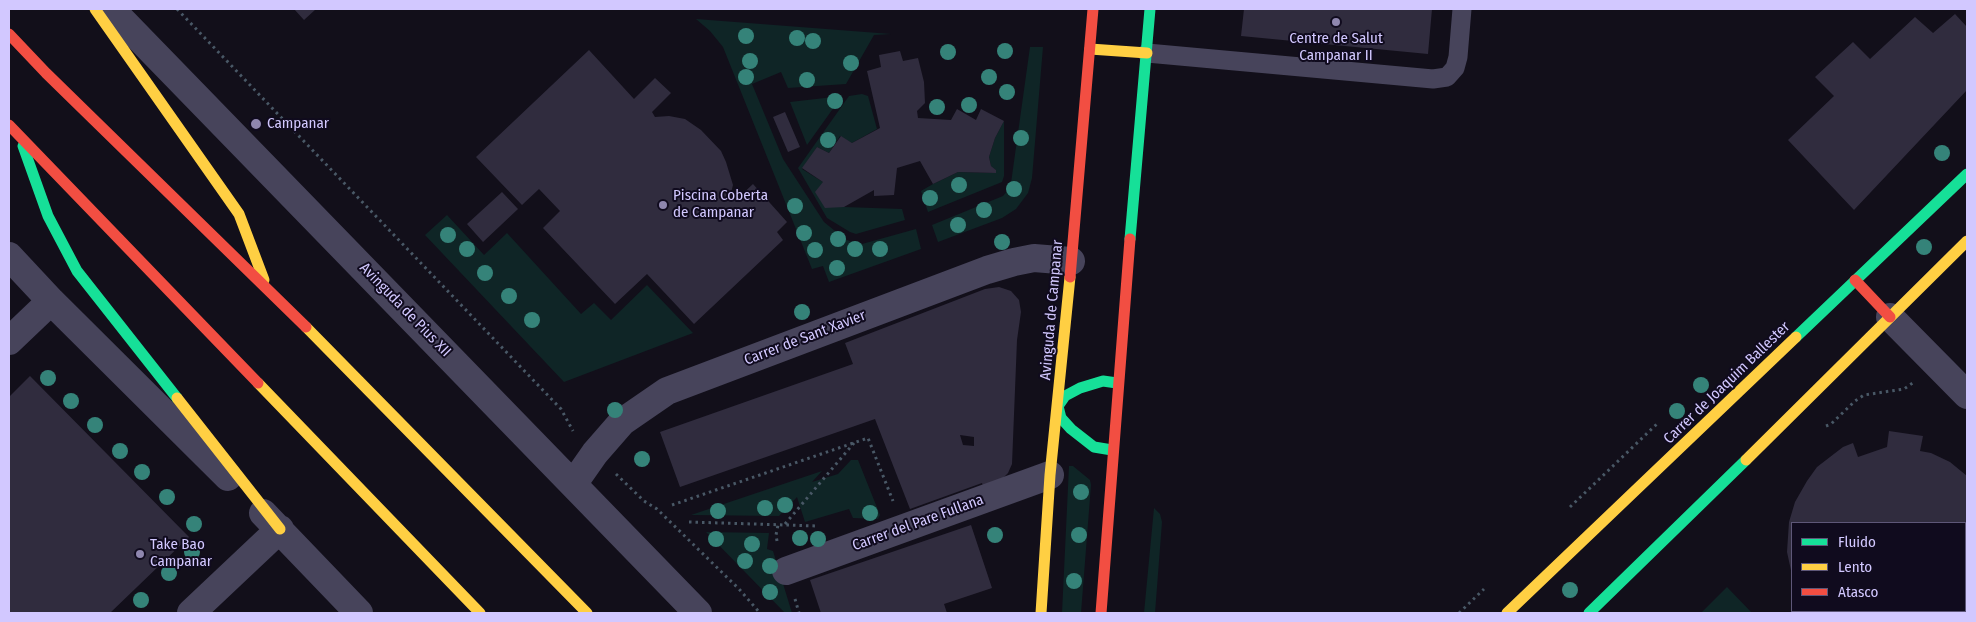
<!DOCTYPE html>
<html>
<head>
<meta charset="utf-8">
<style>
	body { margin:0 }
	#map { position:relative; width:1976px; height:622px; overflow:hidden; background:#120f1a; font-family:"Fira Sans Condensed",sans-serif }
	canvas { display:block }
	.frame { position:absolute; inset:0; border:10px solid #d2c8ff; pointer-events:none }
	.legend { position:absolute; left:1791px; top:522px; width:175px; height:90px; box-sizing:border-box; background:#100b1e; border:1px solid #5e5778; margin:0; padding:6px 9px; list-style:none; font-size:15px; color:#d2c8ff }
	.legend li { display:flex; align-items:center; gap:10px; height:25px }
	.legend b { width:25px; border:1px solid #5e5778 }
</style>
</head>
<body>
<div id="map">
<canvas width="1976" height="622"></canvas>
<div class="frame"></div>
<ul class="legend">
<li><b style="height:6px;background:#16e098"></b>Fluido</li>
<li><b style="height:6px;background:#ffcf43"></b>Lento</li>
<li><b style="height:6px;background:#f24e42"></b>Atasco</li>
</ul>
</div>
<script>
const ctx = document.querySelector('canvas').getContext('2d');
ctx.lineJoin = 'round';
function fillPath(path, color) {
  ctx.fillStyle = color;
  ctx.fill(path, 'evenodd');
}
function toPath(rows) {
  const path = new Path2D();
  for (const r of rows) {
    path.moveTo(r[0], r[1]);
    for (let i = 2; i < r.length; i += 2) path.lineTo(r[i], r[i + 1]);
  }
  return path;
}
function strokePath(path, color, width, dash) {
  ctx.strokeStyle = color;
  ctx.lineWidth = width;
  ctx.lineCap = dash ? 'butt' : 'round';
  ctx.setLineDash(dash || []);
  ctx.stroke(path);
}
function write(font, color, halo, rows, align = 'center') {
  ctx.font = font + ' "Fira Sans Condensed",sans-serif';
  ctx.lineWidth = 4;
  ctx.setLineDash([]);
  ctx.textBaseline = 'middle';
  ctx.strokeStyle = halo;
  ctx.fillStyle = color;
  for (const [text, x, y, turn = 0] of rows) {
    ctx.save();
    ctx.translate(x, y);
    ctx.rotate((+turn || 0) * Math.PI / 180);
    ctx.textAlign = isNaN(turn) ? turn : align;
    if (halo) ctx.strokeText(text, 0, 0);
    ctx.fillText(text, 0, 0);
    ctx.restore();
  }
}
fillPath(toPath([
	[696,19,891,34,874,35,846,84,788,88,781,72,752,84,783,159,824,222,845,239,854,243,862,244,916,229,921,249,829,282,823,266,812,269,723,47,710,31],
	[1030,47,1043,47,1032,178,1028,193,1016,209,1002,218,938,242,932,225,1003,196,1008,190,1011,183],
	[862,94,868,96,877,129,852,143,840,136,829,153,817,147,802,169,823,182,844,207,902,209,905,220,856,234,850,232,827,218,798,168,849,96],
	[842,96,807,145,790,102],
	[1004,121,1004,176,1002,182,928,212,921,191,933,184,958,172,996,173,996,170,991,166,989,157,995,138],
	[447,215,484,255,507,233,581,314,594,303,611,320,647,285,693,333,564,382,425,235],
	[851,460,858,460,880,515,878,519,853,518,849,509,805,522,797,497,779,516,691,515,822,471,812,482,838,474],
	[1069,466,1073,466,1090,480,1091,485,1081,613,1062,613],
	[1154,508,1160,514,1162,522,1155,613,1144,613],
	[706,532,769,533,767,549,773,551,792,613,785,613],
	[1727,587,1752,613,1703,613,1702,612]
]), '#0f2526');
fillPath(toPath([
	[294,9,316,9,304,20],
	[1244,9,1432,9,1428,54,1241,36],
	[1955,14,1967,27,1967,90,1854,210,1788,140,1834,96,1815,77,1853,42,1870,59,1915,17,1933,33],
	[589,50,634,99,655,78,671,93,652,112,655,117,669,116,685,119,701,130,721,151,726,162,733,185,731,193,737,199,753,184,787,222,777,232,783,240,694,324,647,274,615,304,543,228,560,211,539,189,522,205,476,157],
	[900,51,903,61,918,58,924,82,925,103,917,111,918,118,951,120,957,109,976,120,981,109,1004,121,995,138,989,157,991,166,996,170,996,173,958,172,933,184,920,161,897,168,894,195,874,196,874,190,844,207,825,208,815,192,823,182,802,168,817,147,829,153,841,136,852,143,880,128,867,71,881,67,879,55],
	[785,112,800,147,788,152,773,117],
	[502,192,518,209,483,242,467,224],
	[999,287,1011,291,1019,300,1021,312,1017,340,1012,464,1008,473,1003,478,983,486,982,483,910,509,875,419,680,487,660,432,853,364,845,343,985,289],
	[960,435,974,437,974,446,963,445],
	[30,376,189,537,110,613,9,613,9,397],
	[1889,431,1923,436,1920,451,1931,453,1950,462,1967,476,1967,613,1827,613,1825,611,1965,611,1965,523,1792,523,1792,575,1787,552,1789,522,1795,502,1807,481,1817,467,1843,447,1853,443,1858,457,1887,447],
	[971,525,992,588,944,604,947,613,821,613,810,580]
]), '#302c3e');
strokePath(toPath([
	[177,9,561,409,573,431],
	[1826,426,1831,424,1855,401,1864,395,1904,389,1914,382],
	[616,474,644,501,657,509,739,589,760,613],
	[672,505,868,438,893,501],
	[1570,507,1659,422],
	[689,522,818,526],
	[785,524,854,443],
	[777,541,776,535,778,525],
	[795,599,799,613],
	[1459,613,1484,589]
]), '#495866', 3, [2.5, 4]);
strokePath(toPath([
	[1147,53,1433,79,1447,77,1455,68,1458,57,1462,9]
]), '#47445b', 19);
strokePath(toPath([
	[111,9,698,613],
	[9,256,51,301,228,477],
	[1890,317,1967,395],
	[9,341,51,301],
	[574,483,595,453,622,422,667,391,987,270,1014,262,1034,258,1071,261],
	[263,513,359,613],
	[786,571,1050,475],
	[191,613,280,529]
]), '#47445b', 28);
strokePath(toPath([
	[23,146,48,216,77,271,177,398],
	[1130,239,1150,9],
	[1796,337,1967,174],
	[1112,450,1094,447,1071,429,1061,418,1058,406,1065,396,1080,388,1103,381,1117,383],
	[1589,613,1746,460]
]), '#16e098', 11);
strokePath(toPath([
	[95,9,239,214,264,280],
	[1090,49,1147,53],
	[306,327,587,613],
	[258,383,480,613],
	[177,398,280,529],
	[1746,460,1967,241],
	[1041,613,1050,475,1070,277],
	[1507,613,1796,337]
]), '#ffcf43', 11);
strokePath(toPath([
	[9,34,46,73,306,327],
	[9,125,258,383],
	[1070,277,1093,9],
	[1855,280,1890,317],
	[1101,613,1130,239]
]), '#f24e42', 11);
ctx.fillStyle = '#358379';
for (const [x, y] of [
	[746,36],
	[797,38],
	[813,41],
	[1005,51],
	[948,52],
	[750,61],
	[851,63],
	[746,77],
	[989,77],
	[807,80],
	[1007,92],
	[835,101],
	[969,105],
	[937,107],
	[1021,138],
	[828,140],
	[1942,153],
	[959,185],
	[1014,189],
	[930,198],
	[795,206],
	[984,210],
	[958,225],
	[804,233],
	[448,235],
	[838,239],
	[1002,242],
	[1924,247],
	[467,249],
	[855,249],
	[880,249],
	[815,250],
	[837,268],
	[485,273],
	[509,296],
	[802,312],
	[532,320],
	[48,378],
	[1701,385],
	[71,401],
	[615,410],
	[1677,411],
	[95,425],
	[120,451],
	[642,459],
	[142,472],
	[1081,492],
	[167,497],
	[785,505],
	[765,508],
	[718,511],
	[870,513],
	[194,524],
	[995,535],
	[1079,535],
	[800,538],
	[716,539],
	[818,539],
	[752,544],
	[192,552],
	[745,561],
	[770,566],
	[169,573],
	[1074,581],
	[1570,590],
	[770,592],
	[141,600]
]) {
  ctx.beginPath();
  ctx.arc(x, y, 8, 0, 2 * Math.PI);
  ctx.fill();
}
for (const [x, y, r, color] of [
	[1336,22,5,"#8f87af"],
	[256,124,6,"#8f87af"],
	[663,205,5,"#8f87af"],
	[140,554,5,"#8f87af"]
]) {
  const dot = new Path2D();
  dot.arc(x, y, r, 0, 2 * Math.PI);
  ctx.fillStyle = color;
  ctx.fill(dot);
  strokePath(dot, '#100b1e', 2);
}
write('15px', '#d2c8ff', '#100b1e', [
	["Centre de Salut",1336,39,"center"],
	["Campanar II",1336,56,"center"],
	["Campanar",267,124],
	["Piscina Coberta",673,196],
	["de Campanar",673,213],
	["Take Bao",150,545],
	["Campanar",150,562]
], 'left');
write('15px', '#d2c8ff', '#100b1e', [
	["Avinguda de Pius XII",405,310,46],
	["Avinguda de Campanar",1052,310,-85],
	["Carrer de Sant Xavier",805,338,-21],
	["Carrer de Joaquim Ballester",1727,383,-44],
	["Carrer del Pare Fullana",918,523,-20]
]);
</script>
</body>
</html>
